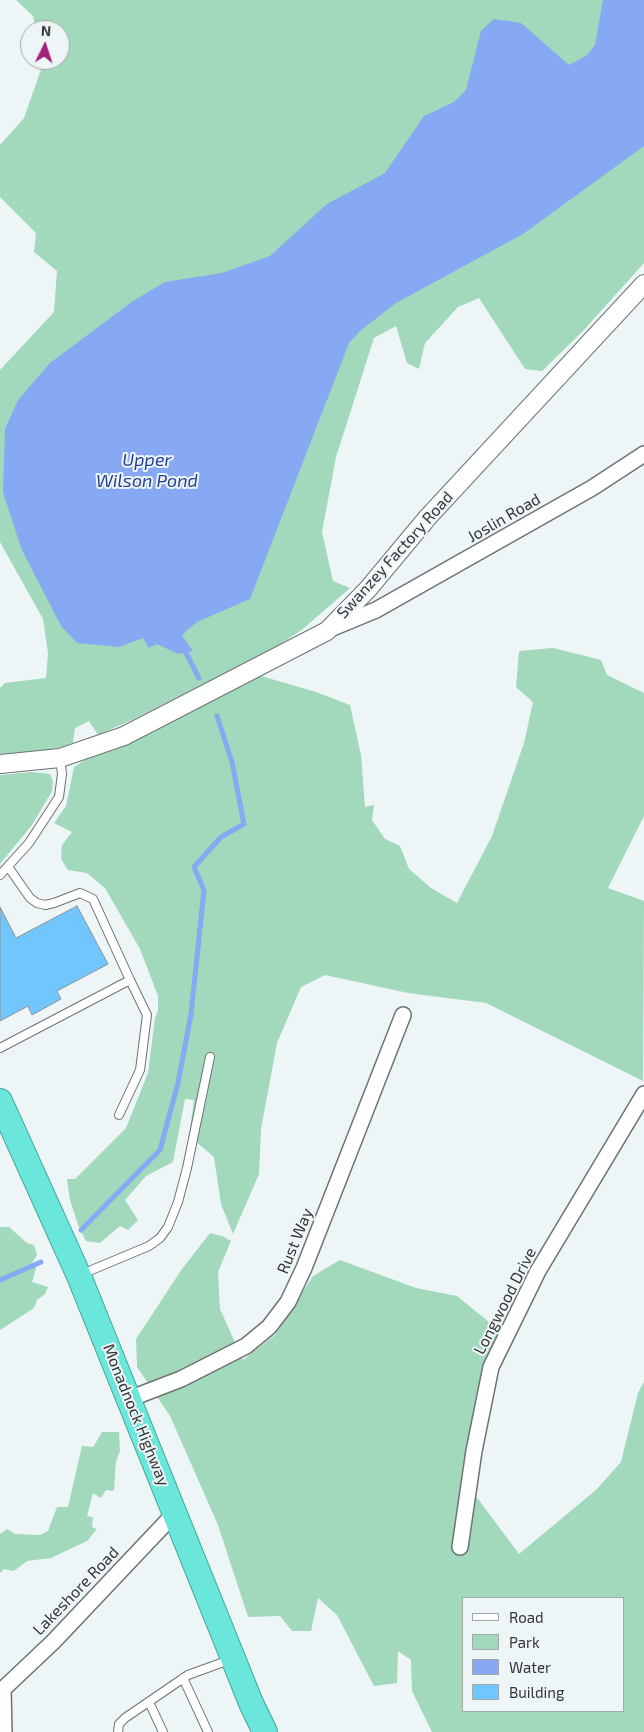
<!DOCTYPE html>
<html>
<head>
<meta charset="utf-8">
<style>
	body { margin:0 }
	#map { position:relative; width:644px; height:1732px; overflow:hidden; background:#eef5f7; font-family:"Exo 2",sans-serif }
	canvas { display:block }
	.legend { position:absolute; left:462px; top:1597px; width:162px; height:115px; box-sizing:border-box; background:#eef5f7; border:1px solid #a3a8aa; margin:0; padding:6px 9px; list-style:none; font-size:15px; color:#333536 }
	.legend li { display:flex; align-items:center; gap:10px; height:25px }
	.legend b { width:25px; border:1px solid #a3a8aa }
	.north { position:absolute; left:20px; top:20px; width:50px; height:50px; box-sizing:border-box; background:#eef5f7; border:1px solid #a3a8aa; border-radius:50%; rotate:4deg; font-size:14px; font-weight:700; line-height:20px; text-align:center; color:#333536 }
	.north::after { content:''; display:block; margin:auto; width:18px; height:22px; background:#9f2378; clip-path:polygon(50% 0,100% 100%,50% 72%,0 100%) }
</style>
</head>
<body>
<div id="map">
<canvas width="644" height="1732"></canvas>
<ul class="legend">
<li><b style="height:6px;background:#fff"></b>Road</li>
<li><b style="height:14px;background:#a2d8bb"></b>Park</li>
<li><b style="height:14px;background:#87a8f2"></b>Water</li>
<li><b style="height:14px;background:#72c6fe"></b>Building</li>
</ul>
<div class="north">N</div>
</div>
<script>
const ctx = document.querySelector('canvas').getContext('2d');
ctx.lineJoin = 'round';
function fillPath(path, color) {
  ctx.fillStyle = color;
  ctx.fill(path, 'evenodd');
}
function toPath(rows) {
  const path = new Path2D();
  for (const r of rows) {
    path.moveTo(r[0], r[1]);
    for (let i = 2; i < r.length; i += 2) path.lineTo(r[i], r[i + 1]);
  }
  return path;
}
function strokePath(path, color, width, dash) {
  ctx.strokeStyle = color;
  ctx.lineWidth = width;
  ctx.lineCap = dash ? 'butt' : 'round';
  ctx.setLineDash(dash || []);
  ctx.stroke(path);
}
function write(font, color, halo, rows, align = 'center') {
  ctx.font = font + ' "Exo 2",sans-serif';
  ctx.lineWidth = 4;
  ctx.setLineDash([]);
  ctx.textBaseline = 'middle';
  ctx.strokeStyle = halo;
  ctx.fillStyle = color;
  for (const [text, x, y, turn = 0] of rows) {
    ctx.save();
    ctx.translate(x, y);
    ctx.rotate((+turn || 0) * Math.PI / 180);
    ctx.textAlign = isNaN(turn) ? turn : align;
    if (halo) ctx.strokeText(text, 0, 0);
    ctx.fillText(text, 0, 0);
    ctx.restore();
  }
}
fillPath(toPath([
	[16,0,644,0,644,263,583,331,542,371,525,369,479,298,458,307,425,343,419,369,407,363,396,326,374,338,336,457,322,532,333,581,350,588,303,629,276,647,132,720,98,735,89,721,75,728,73,743,51,750,0,756,0,688,5,683,46,678,48,653,43,619,0,542,0,370,54,312,57,271,34,252,36,233,0,197,0,145,24,118,43,64,42,60,60,60,60,30,36,30,33,16],
	[553,648,601,660,607,675,644,693,644,816,608,888,644,901,643,1081,486,1003,408,993,325,975,301,987,277,1043,261,1129,259,1174,233,1234,221,1204,214,1157,189,1136,194,1100,185,1099,173,1162,146,1176,125,1200,138,1220,128,1230,120,1226,100,1243,86,1241,78,1225,70,1200,67,1179,75,1179,126,1128,148,1073,155,1018,158,1010,158,996,140,949,105,888,87,873,68,870,61,859,62,845,72,832,54,823,66,806,74,767,85,760,114,750,261,676,316,692,350,705,361,755,365,807,374,805,372,820,385,839,400,846,409,869,431,888,457,903,492,836,524,743,533,702,516,687,519,651],
	[32,772,50,774,53,781,52,791,32,825,0,864,0,775],
	[0,1227,9,1227,27,1243,34,1245,37,1255,32,1263,36,1268,32,1282,48,1287,45,1294,37,1300,34,1308,0,1330],
	[210,1233,222,1236,231,1241,218,1272,220,1309,243,1360,275,1335,313,1276,340,1260,416,1288,457,1296,500,1331,483,1364,461,1476,519,1554,596,1490,621,1462,638,1393,644,1382,644,1732,432,1732,412,1691,411,1660,398,1651,397,1683,374,1686,337,1615,318,1598,311,1631,292,1631,280,1616,248,1617,218,1525,170,1416,137,1367,136,1339,182,1269],
	[463,1598,623,1598,623,1711,463,1711],
	[102,1432,119,1432,120,1451,116,1461,114,1491,106,1490,101,1498,93,1493,87,1516,93,1517,92,1527,97,1529,87,1541,51,1558,27,1561,14,1571,4,1569,0,1573,0,1534,7,1529,15,1534,40,1535,48,1531,57,1507,68,1507,82,1446,93,1447]
]), '#a2d8bb');
fillPath(toPath([
	[603,0,644,0,644,146,523,234,396,303,360,331,349,343,250,599,197,622,186,631,182,636,193,651,178,654,157,644,149,648,143,638,119,647,77,643,61,626,21,548,3,492,5,429,18,400,50,363,133,301,165,282,222,273,270,256,327,204,385,173,424,116,454,102,466,90,481,31,494,19,521,23,569,65,586,56,595,45]
]), '#87a8f2');
strokePath(toPath([
	[185,651,199,678],
	[81,1230,160,1150,178,1083,191,1014,204,890,194,867,221,837,244,824,232,762,217,716],
	[0,1280,41,1262]
]), '#87a8f2', 5);
const building = toPath([
	[77,906,108,964,57,991,61,999,32,1015,28,1006,0,1021,0,907,16,938,77,906]
]);
fillPath(building, '#72c6fe');
strokePath(building, '#8e9296', 1);
const service = toPath([
	[9,868,30,898,37,903,45,905,54,903,80,893,93,899,130,980],
	[0,875,29,843,59,797,62,774,60,758],
	[0,1048,130,980,147,1015,140,1070,119,1115],
	[82,1274,149,1246,160,1238,168,1227,178,1202,187,1168,210,1057],
	[183,1678,208,1732],
	[149,1702,163,1732],
	[118,1732,119,1724,125,1718,188,1675,232,1659]
]);
const minor = toPath([
	[330,629,376,610,592,488,644,454],
	[129,1399,181,1379,246,1346,269,1327,288,1302,304,1268,403,1015],
	[460,1547,474,1451,491,1367,538,1271,644,1094],
	[3,1689,4,1732],
	[0,1692,53,1642,175,1513]
]);
const tertiary = toPath([
	[0,764,60,758,124,736,327,631,368,589,428,517,644,284]
]);
const trunk = toPath([
	[0,1101,79,1276,251,1703,265,1732]
]);
strokePath(service, '#6d7374', 10);
strokePath(minor, '#6d7374', 18);
strokePath(tertiary, '#6d7374', 20);
strokePath(trunk, '#3fa49b', 26);
strokePath(service, '#fff', 8);
strokePath(minor, '#fff', 15);
strokePath(tertiary, '#fff', 18);
strokePath(trunk, '#6be6db', 24);
write('16px', '#333536', '#eef5f7', [
	["Joslin Road",504,518,-30],
	["Swanzey Factory Road",395,555,-48],
	["Rust Way",295,1241,-68],
	["Longwood Drive",505,1301,-63],
	["Monadnock Highway",136,1415,68],
	["Lakeshore Road",76,1591,-46]
]);
write('italic 18px', '#234196', '#eef5f7', [
	["Upper",147,460],
	["Wilson Pond",147,481]
]);
</script>
</body>
</html>
